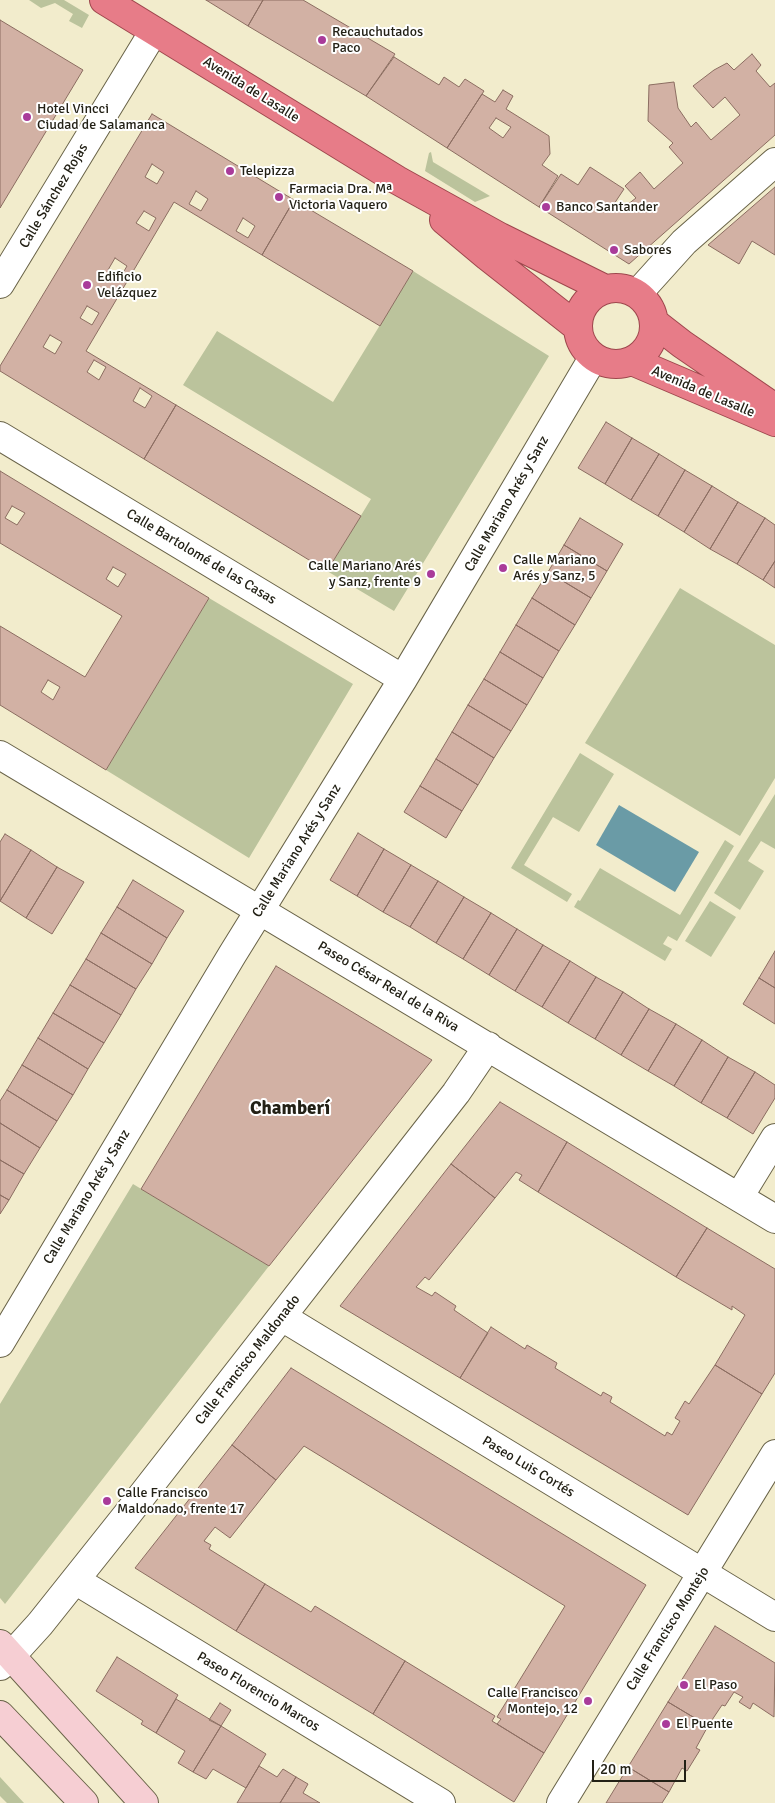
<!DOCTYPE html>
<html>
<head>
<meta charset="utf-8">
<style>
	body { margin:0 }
	#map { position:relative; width:775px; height:1803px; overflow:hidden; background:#f2eccc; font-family:Signika,sans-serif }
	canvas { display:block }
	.scale { position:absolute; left:592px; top:1760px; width:94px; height:22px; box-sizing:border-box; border:2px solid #232116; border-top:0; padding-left:6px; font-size:15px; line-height:18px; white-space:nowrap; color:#232116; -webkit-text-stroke:4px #fff; paint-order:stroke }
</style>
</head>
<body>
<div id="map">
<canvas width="775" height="1803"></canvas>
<div class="scale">20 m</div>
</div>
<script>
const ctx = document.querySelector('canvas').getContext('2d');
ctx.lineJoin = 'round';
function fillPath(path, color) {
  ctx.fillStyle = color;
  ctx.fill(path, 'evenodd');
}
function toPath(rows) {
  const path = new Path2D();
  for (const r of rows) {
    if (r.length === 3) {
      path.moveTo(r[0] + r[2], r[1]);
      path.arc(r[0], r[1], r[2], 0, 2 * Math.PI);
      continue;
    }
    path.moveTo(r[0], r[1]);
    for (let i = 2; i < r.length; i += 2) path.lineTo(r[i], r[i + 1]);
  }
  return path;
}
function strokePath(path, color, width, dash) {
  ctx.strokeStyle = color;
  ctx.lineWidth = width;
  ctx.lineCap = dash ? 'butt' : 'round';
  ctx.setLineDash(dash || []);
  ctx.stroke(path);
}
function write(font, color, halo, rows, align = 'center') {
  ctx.font = font + ' Signika,sans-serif';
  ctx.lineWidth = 4;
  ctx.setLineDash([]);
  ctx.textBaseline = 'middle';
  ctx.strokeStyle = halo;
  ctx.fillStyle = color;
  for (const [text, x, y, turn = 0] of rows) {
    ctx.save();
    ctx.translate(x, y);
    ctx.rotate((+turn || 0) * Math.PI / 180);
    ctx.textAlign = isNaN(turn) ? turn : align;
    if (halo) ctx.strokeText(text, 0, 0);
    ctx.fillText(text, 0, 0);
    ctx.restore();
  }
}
fillPath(toPath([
	[29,0,64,0,89,15,82,28,69,21,73,14,55,3,41,8],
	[431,152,433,162,490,196,475,202,425,171,429,153],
	[413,271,549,356,394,611,327,571,371,499,183,385,217,331,333,402],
	[680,588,775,645,775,778,740,836,585,743],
	[209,598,353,684,249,858,106,770],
	[580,753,614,774,579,832,553,817,524,865,572,894,567,902,511,868],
	[775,794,775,849,761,841,748,861,764,871,740,910,714,893],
	[725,840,734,846,677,941,668,936,663,944,672,949,665,961,574,907,578,900,580,901,600,868,680,915],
	[710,901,736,917,711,957,685,941],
	[133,1184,269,1266,5,1604,0,1598,0,1404],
	[0,1777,24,1803,7,1803,0,1796]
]), '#bbc39c');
fillPath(toPath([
	[619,805,699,852,675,892,596,845]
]), '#6a9ba6');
const building = toPath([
	[206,0,263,0,248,26,206,0],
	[263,0,303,0,395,54,366,96,248,26,263,0],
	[0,20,83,70,0,208,0,20],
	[752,54,761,65,756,71,770,87,775,83,775,135,629,264,539,207,561,174,578,185,590,167,624,189,612,207,619,211,636,198,625,186,640,172,654,189,683,163,669,147,673,143,648,121,649,85,674,82,678,108,691,127,696,122,711,140,740,115,725,97,713,108,693,86,714,70,727,63,734,70,752,54],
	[394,57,439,85,444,77,459,87,465,79,484,91,447,148,366,96,394,57],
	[503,90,513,96,506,109,549,136,550,154,542,165,558,176,539,207,447,148,482,94,495,102,503,90],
	[496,118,511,127,503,138,489,128,496,118],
	[152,114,294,200,262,255,174,202,86,351,176,405,144,459,0,371,0,366,152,114],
	[152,164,164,172,157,184,145,177,152,164],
	[196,191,208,199,201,211,189,204,196,191],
	[144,211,156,218,149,231,136,223,144,211],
	[243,218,255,226,248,238,236,231,243,218],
	[115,258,127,266,120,278,108,270,115,258],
	[87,306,99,313,92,325,80,318,87,306],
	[50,335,62,342,55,354,43,347,50,335],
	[94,360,106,367,99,380,87,372,94,360],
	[140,388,152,396,145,408,133,401,140,388],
	[775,187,775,255,752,241,739,264,708,245,775,187],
	[294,200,413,271,380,326,262,255,294,200],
	[176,405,361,516,327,571,144,459,176,405],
	[606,422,632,438,605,484,578,468,606,422],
	[632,438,659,454,631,500,605,484,632,438],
	[659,454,685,470,658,516,631,500,659,454],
	[685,470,712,486,684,532,658,516,685,470],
	[0,471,209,598,106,770,0,705,0,626,85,677,122,616,0,543,0,471],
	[12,506,25,513,17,525,5,518,12,506],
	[113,567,126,574,118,587,106,579,113,567],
	[48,680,60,687,53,700,41,692,48,680],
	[712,486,738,502,710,549,684,532,712,486],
	[738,502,765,518,737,564,710,549,738,502],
	[580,518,623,544,607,571,564,545,580,518],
	[765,518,775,525,775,561,763,580,737,564,765,518],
	[564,545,607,571,591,598,548,572,564,545],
	[775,561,775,588,763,580,775,561],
	[548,572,591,598,575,625,532,598,548,572],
	[532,598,575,625,559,651,516,625,532,598],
	[516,625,559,651,543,678,500,652,516,625],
	[500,652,543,678,527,705,484,679,500,652],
	[484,679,527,705,511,731,468,705,484,679],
	[468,705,511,731,494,758,452,732,468,705],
	[452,732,494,758,478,785,436,759,452,732],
	[436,759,478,785,462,811,420,786,436,759],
	[420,786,462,811,446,838,404,812,420,786],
	[358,833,384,849,357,896,330,880,358,833],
	[5,834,31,850,0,901,0,842,5,834],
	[384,849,411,865,383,912,357,896,384,849],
	[31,850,57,867,26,918,0,901,31,850],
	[411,865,438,881,410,927,383,912,411,865],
	[57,867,84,882,52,934,26,918,57,867],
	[133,880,184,911,167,938,117,907,133,880],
	[438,881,464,897,436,943,410,927,438,881],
	[464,897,491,913,463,959,436,943,464,897],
	[117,907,167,938,152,964,101,933,117,907],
	[491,913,517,929,489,975,463,959,491,913],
	[517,929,543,945,515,991,489,975,517,929],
	[101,933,152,964,136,989,86,959,101,933],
	[543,945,570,961,542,1007,515,991,543,945],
	[775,951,775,988,759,978,775,951],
	[86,959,136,989,121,1015,70,985,86,959],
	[570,961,596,977,568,1023,542,1007,570,961],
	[276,966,432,1060,269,1266,141,1189,276,966],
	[596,977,623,992,595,1039,568,1023,596,977],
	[759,978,775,988,775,1024,743,1004,759,978],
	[70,985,121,1015,104,1043,53,1013,70,985],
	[623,992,649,1009,621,1055,595,1039,623,992],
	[649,1009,676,1024,648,1071,621,1055,649,1009],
	[53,1013,104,1043,88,1069,38,1038,53,1013],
	[676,1024,702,1040,674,1086,648,1071,676,1024],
	[38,1038,88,1069,73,1095,22,1065,38,1038],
	[702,1040,728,1057,701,1103,674,1086,702,1040],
	[728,1057,755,1072,727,1118,701,1103,728,1057],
	[22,1065,73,1095,57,1121,7,1090,22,1065],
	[755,1072,775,1085,775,1098,753,1134,727,1118,755,1072],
	[7,1090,57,1121,40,1148,0,1123,0,1101,7,1090],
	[500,1102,567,1142,538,1192,519,1180,522,1175,516,1172,495,1198,451,1164,500,1102],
	[0,1123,40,1148,24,1174,0,1160,0,1123],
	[567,1142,707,1228,676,1277,538,1192,567,1142],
	[0,1160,24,1174,9,1200,0,1195,0,1160],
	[451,1164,495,1198,429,1280,425,1277,416,1287,432,1296,435,1292,456,1306,454,1310,488,1333,460,1378,340,1306,451,1164],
	[0,1195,9,1200,0,1214,0,1195],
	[707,1228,775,1269,775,1373,762,1394,715,1365,745,1315,732,1306,732,1310,676,1277,707,1228],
	[491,1327,525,1349,527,1345,557,1363,555,1368,601,1396,603,1392,612,1397,610,1402,665,1436,667,1432,672,1435,680,1421,675,1418,685,1401,689,1404,715,1365,762,1394,688,1515,460,1378,491,1327],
	[291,1368,646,1585,544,1753,497,1724,501,1719,497,1717,565,1606,304,1446,276,1480,232,1445,291,1368],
	[232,1445,276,1480,230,1538,215,1527,204,1541,211,1545,209,1549,265,1584,236,1631,135,1568,232,1445],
	[265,1584,311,1612,315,1606,405,1661,373,1714,236,1631,265,1584],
	[715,1626,775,1663,774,1717,753,1703,750,1709,739,1702,743,1697,734,1692,725,1706,722,1705,708,1726,668,1702,715,1626],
	[117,1657,178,1695,156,1733,141,1724,143,1721,96,1691,117,1657],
	[405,1661,495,1716,492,1721,544,1753,514,1802,373,1714,405,1661],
	[176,1699,221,1726,193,1772,178,1763,185,1751,156,1733,176,1699],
	[668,1702,708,1726,696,1748,700,1750,687,1771,682,1768,669,1792,628,1767,668,1702],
	[220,1703,231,1710,221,1726,209,1720,220,1703],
	[221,1726,266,1754,246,1788,213,1769,206,1779,193,1772,221,1726],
	[259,1766,277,1777,283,1769,296,1777,280,1803,237,1803,259,1766],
	[628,1767,669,1792,662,1803,606,1803,628,1767],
	[296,1777,308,1784,303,1793,320,1803,280,1803,296,1777]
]);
fillPath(building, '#d2b1a4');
strokePath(building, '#8b6d61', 1);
const minor = toPath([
	[0,284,154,31],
	[638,293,684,242,775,162],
	[0,436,403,679],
	[0,755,775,1219],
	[739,1197,775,1138],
	[282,1317,775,1617],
	[0,1343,232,955,403,679,593,358],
	[75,1580,441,1803],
	[0,1666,10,1657,40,1624,126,1516,456,1093,488,1046],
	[561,1803,775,1454]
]);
const secondary = toPath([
	[0,1644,144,1803],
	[0,1715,84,1803]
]);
const trunk = toPath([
	[104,0,397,180,500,237,603,288],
	[444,220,487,256,576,326],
	[616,326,38],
	[655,323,682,344,775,408],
	[632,361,775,422]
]);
strokePath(minor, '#686247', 30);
strokePath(secondary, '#686247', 30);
strokePath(trunk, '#9e474d', 30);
strokePath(minor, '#fff', 28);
strokePath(secondary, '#f6ced3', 28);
strokePath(trunk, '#e77c88', 28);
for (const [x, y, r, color] of [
	[322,40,5,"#a93b9a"],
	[27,117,5,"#a93b9a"],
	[230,171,5,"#a93b9a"],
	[279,197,5,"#a93b9a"],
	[546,207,5,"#a93b9a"],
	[614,250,5,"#a93b9a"],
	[87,285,5,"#a93b9a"],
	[503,568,5,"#a93b9a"],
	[431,574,5,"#a93b9a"],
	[107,1501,5,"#a93b9a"],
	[684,1685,5,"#a93b9a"],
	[588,1701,5,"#a93b9a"],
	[666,1724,5,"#a93b9a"]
]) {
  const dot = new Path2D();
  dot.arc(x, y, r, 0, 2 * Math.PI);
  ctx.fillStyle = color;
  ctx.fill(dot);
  strokePath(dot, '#fff', 2);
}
write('14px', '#232116', '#fff', [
	["Recauchutados",332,32],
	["Paco",332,48],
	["Hotel Vincci",37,109],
	["Ciudad de Salamanca",37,125],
	["Telepizza",240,171],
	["Farmacia Dra. Mª",289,189],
	["Victoria Vaquero",289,205],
	["Banco Santander",556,207],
	["Sabores",624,250],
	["Edificio",97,277],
	["Velázquez",97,293],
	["Calle Mariano",513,560],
	["Arés y Sanz, 5",513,576],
	["Calle Mariano Arés",421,566,"right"],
	["y Sanz, frente 9",421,582,"right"],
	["Calle Francisco",117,1493],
	["Maldonado, frente 17",117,1509],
	["El Paso",694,1685],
	["Calle Francisco",578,1693,"right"],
	["Montejo, 12",578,1709,"right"],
	["El Puente",676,1724]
], 'left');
write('14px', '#232116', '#fff', [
	["Avenida de Lasalle",251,90,32],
	["Calle Sánchez Rojas",54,196,-59],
	["Avenida de Lasalle",703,392,23],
	["Calle Mariano Arés y Sanz",507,504,-60],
	["Calle Bartolomé de las Casas",201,557,31],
	["Calle Mariano Arés y Sanz",297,851,-58],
	["Paseo César Real de la Riva",388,987,31],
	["Calle Mariano Arés y Sanz",87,1197,-59],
	["Calle Francisco Maldonado",248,1360,-52],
	["Paseo Luis Cortés",528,1467,31],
	["Calle Francisco Montejo",668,1629,-58],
	["Paseo Florencio Marcos",258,1692,31]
]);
write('bold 19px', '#232116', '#fff', [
	["Chamberí",290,1109]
]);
</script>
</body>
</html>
